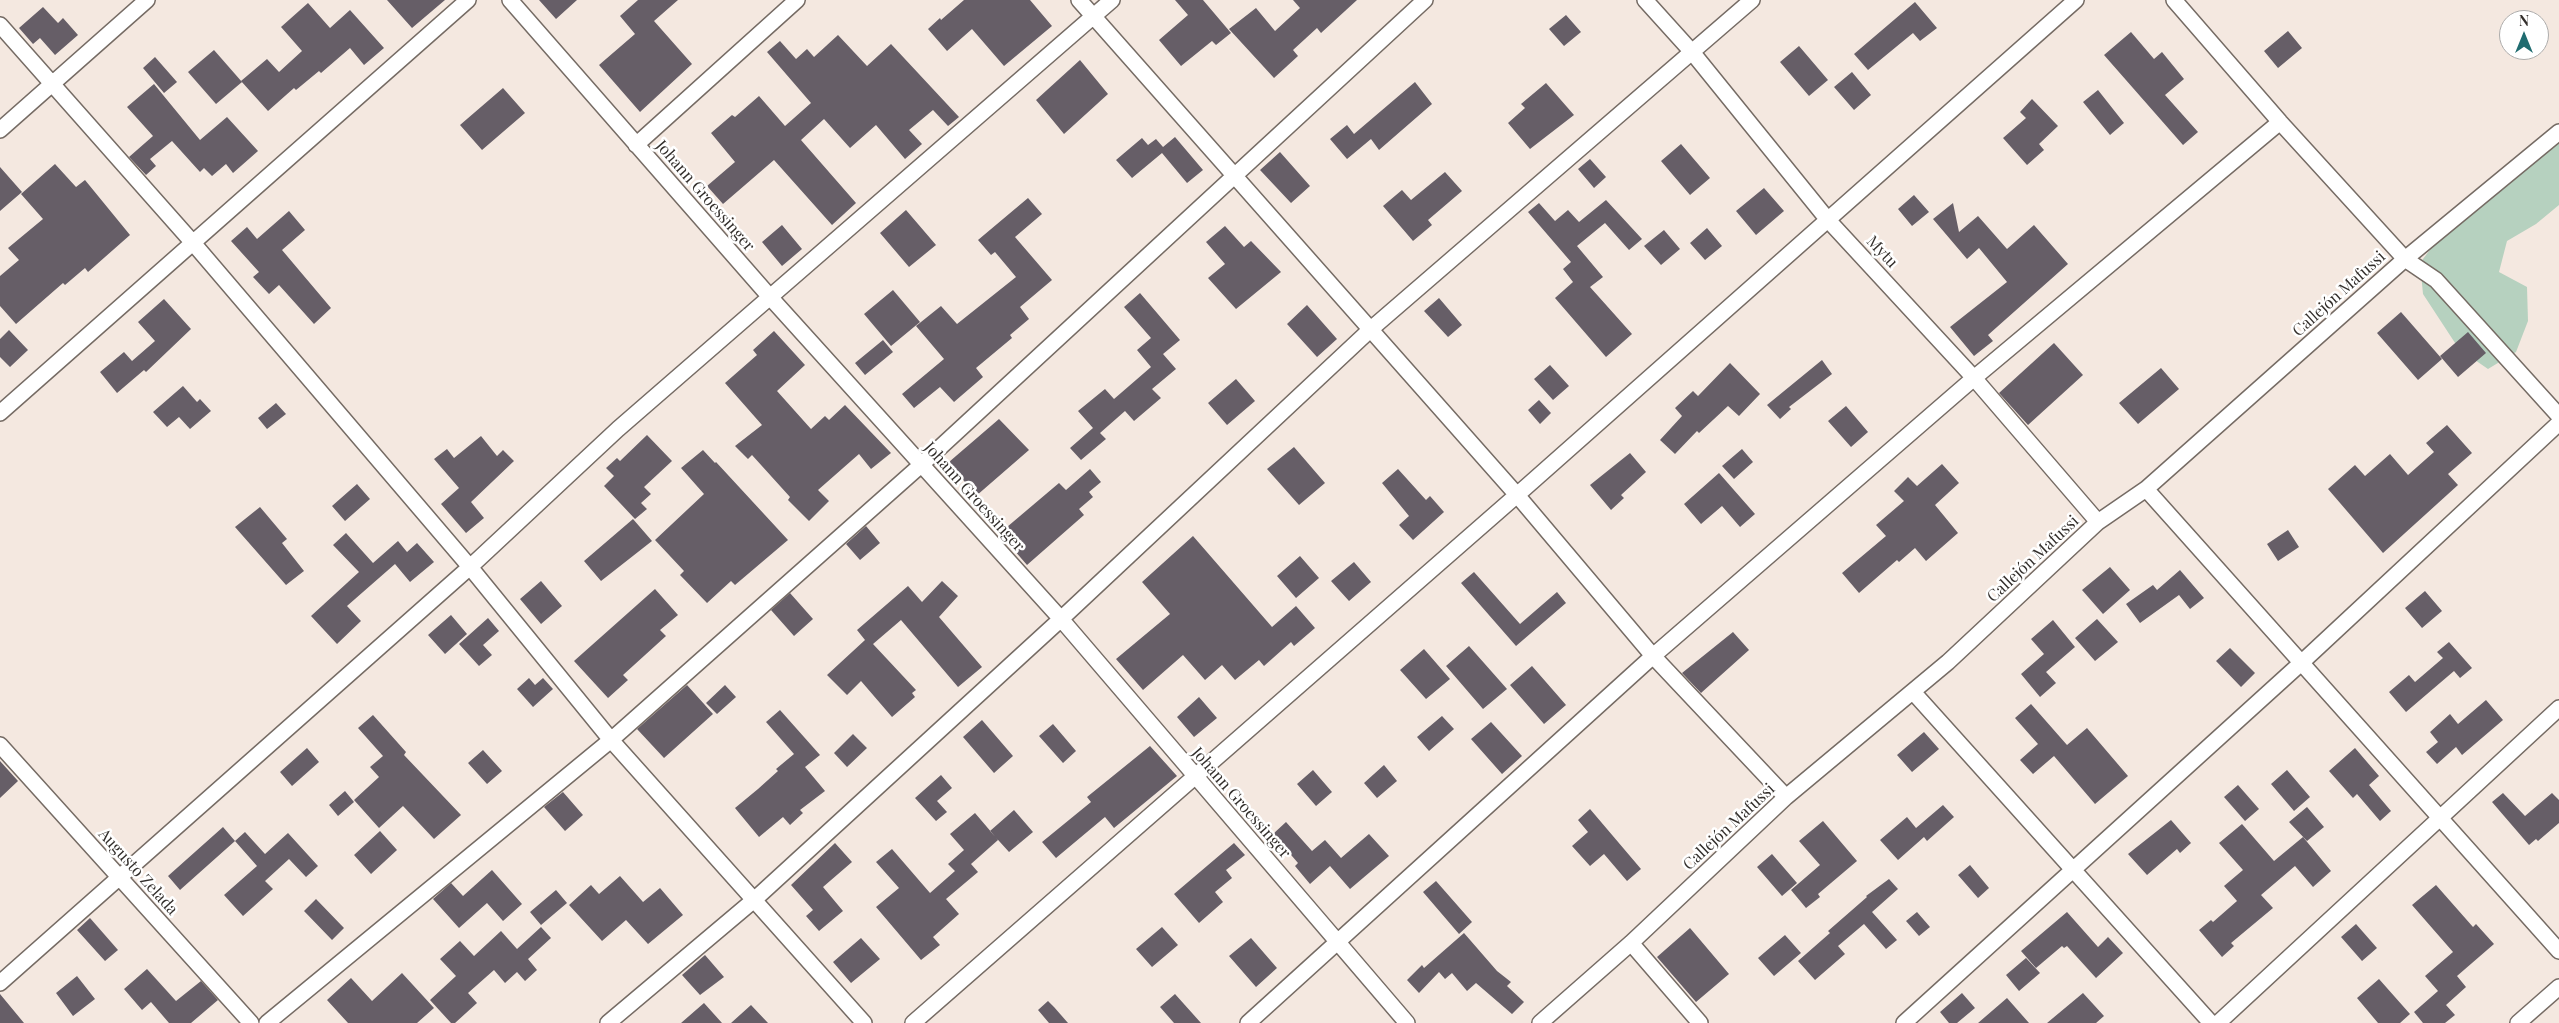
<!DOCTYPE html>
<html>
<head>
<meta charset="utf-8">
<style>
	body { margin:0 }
	#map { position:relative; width:2559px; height:1023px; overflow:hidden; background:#f4e8e0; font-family:"Playfair Display",serif }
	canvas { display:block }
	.north { position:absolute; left:2499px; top:10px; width:50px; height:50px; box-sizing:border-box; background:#fff; border:1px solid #adacab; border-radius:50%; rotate:0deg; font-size:14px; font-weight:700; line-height:20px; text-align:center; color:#332f2c }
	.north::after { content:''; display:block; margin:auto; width:18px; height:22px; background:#206c70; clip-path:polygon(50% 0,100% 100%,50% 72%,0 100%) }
</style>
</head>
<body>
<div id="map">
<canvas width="2559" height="1023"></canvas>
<div class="north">N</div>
</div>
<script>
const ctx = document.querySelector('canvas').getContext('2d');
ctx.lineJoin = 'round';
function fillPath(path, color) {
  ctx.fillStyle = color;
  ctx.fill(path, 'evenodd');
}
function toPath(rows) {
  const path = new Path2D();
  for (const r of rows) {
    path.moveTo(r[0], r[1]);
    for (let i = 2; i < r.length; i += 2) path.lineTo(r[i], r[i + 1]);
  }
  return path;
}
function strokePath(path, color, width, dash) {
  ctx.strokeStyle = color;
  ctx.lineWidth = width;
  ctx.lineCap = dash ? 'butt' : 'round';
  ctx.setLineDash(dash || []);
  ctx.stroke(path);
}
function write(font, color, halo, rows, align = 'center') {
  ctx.font = font + ' "Playfair Display",serif';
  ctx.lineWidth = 5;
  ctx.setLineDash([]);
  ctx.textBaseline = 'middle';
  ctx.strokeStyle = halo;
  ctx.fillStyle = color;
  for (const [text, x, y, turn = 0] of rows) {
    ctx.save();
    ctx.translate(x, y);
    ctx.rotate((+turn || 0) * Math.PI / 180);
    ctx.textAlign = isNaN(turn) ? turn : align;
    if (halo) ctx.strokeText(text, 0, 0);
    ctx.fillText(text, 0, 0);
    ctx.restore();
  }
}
fillPath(toPath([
	[2559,140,2559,205,2536,224,2507,241,2499,272,2527,287,2528,321,2516,352,2488,369,2459,349,2423,294,2420,263,2460,210]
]), '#b6d1bf');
fillPath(toPath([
	[387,0,445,0,412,28],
	[539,0,577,0,556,19],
	[638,0,678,0,654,21,692,64,640,112,599,65,635,34,620,16],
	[964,0,1030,0,1052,26,1004,66,972,29,947,51,928,29,940,18,941,20],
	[1175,0,1203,0,1231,33,1216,45,1212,41,1181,66,1159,40,1188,15],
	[1293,0,1357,0,1321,33,1317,28,1293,50,1298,56,1274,78,1229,29,1256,8,1275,31,1300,8],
	[1915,2,1937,28,1920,41,1913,33,1868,70,1854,54],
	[308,3,330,28,350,10,384,48,364,65,350,48,321,73,319,71,296,90,294,88,268,111,241,81,267,59,279,72,302,51,281,27],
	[43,7,58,23,63,18,78,35,55,55,40,38,33,44,19,28],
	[1566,15,1581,32,1564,46,1549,29],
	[2288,31,2302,48,2278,68,2264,51],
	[2131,32,2154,59,2162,52,2184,79,2165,95,2198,132,2183,145,2104,55],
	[838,35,867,66,891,44,959,117,948,126,933,110,909,130,922,144,905,159,876,125,850,148,824,119,801,140,856,203,832,225,774,160,723,204,707,186,735,162,711,133,732,115,735,117,759,96,785,126,811,103,767,52,780,41,796,59,807,49,814,57],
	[1799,46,1828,80,1809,96,1780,62],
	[214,50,242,82,216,104,188,72],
	[155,57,177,82,164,93,143,68],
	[1080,60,1108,94,1064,134,1036,100],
	[1852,72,1871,95,1854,110,1834,87],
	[1415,82,1432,104,1379,150,1371,139,1347,159,1330,139,1347,125,1354,134],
	[1546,83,1574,115,1530,149,1508,123,1525,108,1521,104],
	[154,84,200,140,227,117,258,151,233,173,226,164,212,176,204,168,200,172,172,141,150,159,156,166,146,175,129,157,153,136,127,107],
	[503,88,525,113,482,150,460,125],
	[2098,90,2124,123,2110,135,2083,102],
	[2032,99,2058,126,2039,144,2044,150,2027,165,2003,138,2026,118,2020,112],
	[1175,137,1203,170,1187,183,1162,153,1132,178,1116,160,1142,138,1148,145,1156,139,1163,147],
	[1681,144,1710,178,1690,195,1661,161],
	[1280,152,1310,186,1291,203,1260,170],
	[1590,159,1606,177,1594,188,1578,169],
	[55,164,76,187,85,180,130,235,88,272,85,268,65,285,63,283,16,324,0,306,0,276,19,260,8,248,43,219,21,194],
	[0,167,22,192,0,211],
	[1445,172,1462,191,1428,220,1432,225,1413,241,1383,206,1402,190,1411,200],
	[1764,188,1784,211,1756,235,1736,211],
	[1914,195,1929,212,1912,226,1898,209],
	[1028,198,1042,214,1015,237,1052,280,1020,307,1029,319,1010,335,1012,338,976,368,983,377,954,402,940,387,914,408,902,394,944,359,916,326,941,306,957,324,1016,277,995,252,991,255,978,240],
	[1606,200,1642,239,1629,250,1605,223,1577,246,1603,277,1590,287,1632,334,1606,357,1555,298,1573,282,1563,269,1571,262,1528,212,1539,203,1555,221,1568,210,1579,222],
	[1953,203,1959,232,1978,216,2007,249,2034,225,2068,264,1988,335,1993,341,1974,356,1950,327,2007,282,1979,248,1967,259,1933,219],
	[906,210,936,245,909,267,880,233],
	[289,211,305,230,282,250,331,308,314,324,279,285,269,294,253,277,259,272,231,241,247,227,257,239],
	[782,225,802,249,782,266,762,242],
	[1225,226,1244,247,1251,241,1281,272,1236,309,1208,278,1225,264,1206,242],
	[1707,228,1722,246,1705,260,1690,243],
	[1664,230,1680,249,1661,265,1644,246],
	[893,290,920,322,891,346,864,314],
	[1140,293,1180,340,1163,354,1176,369,1152,389,1161,398,1134,421,1125,411,1100,433,1106,439,1081,460,1070,448,1093,428,1078,411,1105,389,1114,399,1151,367,1137,350,1151,338,1124,307],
	[1439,298,1462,325,1448,337,1424,311],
	[164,299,191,329,146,372,144,370,117,393,100,372,124,352,132,361,155,341,138,322],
	[1307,305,1337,339,1317,357,1287,324],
	[2401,312,2442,359,2418,380,2377,333],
	[9,330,28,350,10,367,0,357,0,339],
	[774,331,805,365,777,391,811,429,825,416,829,420,845,405,891,453,871,469,859,454,818,490,829,501,809,521,788,500,790,497,752,455,748,459,735,446,762,425,725,383,757,355,753,350],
	[2468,332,2486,353,2458,377,2440,356],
	[883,340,893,352,865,375,855,363],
	[2054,343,2083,375,2028,425,1999,393],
	[1822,360,1832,374,1789,407,1791,409,1780,419,1767,405],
	[1730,363,1760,394,1739,416,1728,406,1699,433,1697,431,1675,454,1660,440,1682,416,1675,408,1693,391,1698,396],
	[1550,365,1569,386,1553,400,1534,379],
	[2161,368,2179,389,2138,424,2119,403],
	[1236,379,1255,401,1227,425,1208,403],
	[183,386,197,402,200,399,211,411,190,429,179,417,167,427,153,412],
	[1539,400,1551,413,1540,424,1528,410],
	[276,403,286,414,267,429,258,418],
	[1846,406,1868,432,1851,447,1828,421],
	[999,419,1029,450,976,496,949,462],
	[2447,425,2472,453,2448,474,2458,485,2383,553,2328,489,2355,465,2365,476,2390,454,2408,475,2434,452,2426,443],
	[647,435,672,461,644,487,651,494,641,503,647,509,635,519,604,486,614,476,606,468,617,458,620,461],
	[481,436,497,456,503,450,514,461,471,502,484,518,466,533,441,504,459,488,434,459,447,449,454,458],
	[1294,447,1325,483,1299,505,1267,469],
	[1742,449,1753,462,1734,479,1722,466],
	[703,450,715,463,716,462,788,540,735,585,731,581,707,603,680,575,684,571,655,540,704,494,681,468],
	[1630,453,1646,472,1621,495,1624,498,1611,510,1590,485],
	[1942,464,1959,483,1935,505,1958,533,1926,561,1915,548,1899,562,1897,560,1859,593,1842,573,1886,536,1876,525,1904,501,1894,491,1908,477,1917,486],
	[1090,469,1101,482,1089,492,1093,497,1079,509,1084,515,1027,565,1014,550,1021,543,1007,527,1059,483,1066,490],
	[1398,469,1426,500,1430,496,1444,512,1413,540,1399,525,1409,516,1382,483],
	[1719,473,1755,514,1740,527,1722,506,1701,524,1684,504],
	[357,484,370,499,345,521,332,506],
	[260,507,287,539,282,543,304,571,286,585,235,527],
	[633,519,652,541,601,581,584,561],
	[866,526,880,543,860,560,846,544],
	[2288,530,2299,547,2278,561,2267,544],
	[346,533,373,563,398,541,407,552,417,543,434,562,410,582,395,564,347,606,361,621,337,644,311,616,359,572,333,545],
	[1193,536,1272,627,1296,606,1315,628,1294,646,1291,642,1264,666,1259,660,1235,680,1222,665,1205,680,1183,655,1143,690,1116,659,1170,614,1142,582],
	[1300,556,1319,578,1296,598,1277,576],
	[1354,562,1371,582,1349,601,1331,581],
	[2110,567,2130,590,2103,614,2082,590],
	[2180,570,2204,598,2190,609,2179,595,2140,623,2126,604,2153,585,2157,590],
	[1474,572,1520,624,1557,592,1566,603,1516,646,1461,583],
	[541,581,562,606,541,624,520,599],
	[942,581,958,596,939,617,982,667,958,687,901,620,873,644,916,690,912,693,915,697,892,717,861,681,847,695,827,675,865,640,857,630,908,586,922,602],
	[655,589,678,615,660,630,666,636,623,675,628,680,608,698,574,661],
	[2425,591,2442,611,2422,628,2405,608],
	[790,593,813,619,794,636,771,610],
	[451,615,467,634,445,654,428,635],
	[488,618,499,631,483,645,492,655,479,666,459,644],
	[2097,619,2118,642,2095,661,2075,638],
	[2053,620,2075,647,2046,672,2056,683,2040,697,2021,674,2044,654,2031,639],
	[1733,632,1749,650,1701,693,1682,673],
	[2449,642,2472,668,2460,678,2454,671,2406,712,2389,692,2409,675,2415,682,2443,658,2437,652],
	[1469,646,1507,689,1483,709,1446,666],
	[2230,648,2255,673,2241,687,2216,661],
	[1424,649,1450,679,1426,699,1400,670],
	[1532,666,1566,705,1544,724,1510,685],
	[529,678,535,685,543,678,553,689,533,707,517,689],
	[687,685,713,714,664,758,637,729],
	[725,685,736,697,717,714,706,703],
	[1199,697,1217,718,1194,737,1177,717],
	[2486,700,2503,720,2462,755,2456,747,2437,764,2426,752,2438,742,2430,732,2450,714,2458,724],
	[2031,704,2067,745,2087,728,2128,776,2095,804,2054,756,2033,774,2020,760,2038,744,2015,718],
	[780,710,820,755,805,767,825,791,800,810,803,813,790,825,783,817,759,837,735,808,758,789,778,771,776,769,794,754,766,722],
	[373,715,406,752,404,755,461,815,434,839,403,806,379,828,354,800,379,777,370,767,383,756,358,728],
	[1442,716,1454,729,1429,751,1417,737],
	[982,720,1013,756,994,773,963,737],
	[1491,722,1522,756,1502,774,1471,739],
	[1053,724,1076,751,1063,763,1039,736],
	[1924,732,1939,749,1912,772,1897,755],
	[853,734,867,748,847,767,834,753],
	[1150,746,1177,776,1114,828,1105,817,1056,858,1042,842,1091,802,1087,797],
	[307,748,319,762,292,786,280,772],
	[2355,748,2379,776,2369,785,2391,811,2380,821,2357,794,2353,798,2329,771],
	[483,750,502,771,487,784,468,763],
	[0,761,18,781,0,798],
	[1384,765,1397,781,1377,798,1364,783],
	[1313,770,1332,792,1316,806,1297,784],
	[2287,770,2310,797,2294,811,2271,784],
	[941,775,952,788,937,801,947,812,936,821,915,798],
	[2238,785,2259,809,2245,821,2224,797],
	[345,791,354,802,338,816,329,805],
	[563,792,583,815,565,831,544,807],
	[2503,793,2525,816,2552,793,2559,800,2559,823,2538,841,2536,839,2529,845,2492,802],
	[1943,805,1954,817,1927,841,1924,837,1898,860,1880,840,1907,817,1916,828],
	[2307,807,2324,827,2307,841,2289,822],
	[1590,809,1641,869,1627,881,1604,854,1590,866,1572,846,1588,832,1578,820],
	[1014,810,1033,832,1009,852,990,831],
	[975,813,998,840,971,864,978,872,946,899,959,914,933,937,940,945,921,960,876,907,899,888,876,862,892,849,930,893,955,871,948,864,964,850,950,834],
	[2171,820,2191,843,2180,853,2177,849,2147,875,2128,854],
	[1823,821,1857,861,1818,894,1820,897,1806,908,1791,890,1820,865,1799,841],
	[1286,822,1312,851,1325,840,1341,858,1369,834,1389,856,1350,889,1330,866,1310,884,1295,866,1298,863,1273,834],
	[2242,824,2274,861,2303,837,2331,871,2313,887,2295,866,2261,895,2273,908,2231,943,2234,946,2222,957,2199,930,2211,920,2213,922,2237,901,2224,886,2243,870,2219,843],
	[223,827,235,841,180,890,168,876],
	[380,831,397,850,371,874,354,855],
	[245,832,265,854,288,833,318,866,306,877,289,859,265,881,273,889,243,916,224,895,257,866,235,841],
	[835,843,852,862,823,887,843,911,819,931,806,916,813,910,791,885],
	[1234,843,1245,855,1226,870,1232,878,1215,892,1223,902,1199,923,1174,894],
	[1772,854,1797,883,1782,896,1757,867],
	[1970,865,1989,888,1978,898,1958,875],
	[492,870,522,904,503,921,487,903,459,928,433,899,451,883,463,896],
	[620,876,643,902,660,888,683,915,648,944,626,920,602,941,569,905,591,885,599,894],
	[1889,879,1898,889,1872,912,1897,940,1886,949,1864,924,1838,946,1845,954,1815,980,1798,961,1830,933,1828,931,1867,897,1866,896],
	[1436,881,1472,922,1459,934,1423,892],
	[2436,885,2473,927,2476,924,2494,944,2457,976,2466,987,2446,1005,2455,1015,2445,1023,2423,1023,2414,1012,2438,991,2425,976,2453,952,2412,905],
	[556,890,567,903,541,925,530,912],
	[316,899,344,928,332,940,304,911],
	[1917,912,1930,927,1919,936,1906,921],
	[2067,912,2098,947,2108,937,2123,953,2096,978,2067,946,2064,948,2062,946,2036,968,2021,951],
	[90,918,118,950,105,961,77,930],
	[2356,924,2377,948,2362,961,2341,937],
	[541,927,551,938,528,959,537,970,525,981,517,972,505,983,494,970,468,993,477,1003,455,1023,451,1023,430,1000,456,976,440,959,460,941,474,956,501,931,517,949],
	[1162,927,1178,945,1152,967,1136,949],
	[1690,928,1729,974,1696,1002,1657,957],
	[1464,933,1497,971,1511,982,1507,986,1524,1002,1512,1014,1476,983,1467,991,1452,973,1445,979,1439,972,1419,993,1407,980,1422,965,1424,968],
	[1785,935,1801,953,1774,976,1758,958],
	[861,938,880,959,851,983,833,962],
	[1251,938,1277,968,1256,987,1229,956],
	[705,955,724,977,700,995,682,975],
	[2026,958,2040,973,2019,991,2006,975],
	[147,969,176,1001,201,981,218,1000,191,1023,169,1023,151,1002,142,1010,124,989],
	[402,973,434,1008,417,1023,348,1023,327,1000,351,978,372,1001],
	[77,976,95,999,73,1016,56,993],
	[2379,979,2410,1014,2400,1023,2378,1023,2357,998],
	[1962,993,1975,1008,1957,1023,1949,1023,1940,1012],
	[2083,993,2104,1016,2096,1023,2047,1023],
	[0,994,24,1023,0,1023],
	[1175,994,1201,1023,1174,1023,1160,1007],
	[2007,998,2029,1023,1978,1023],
	[1048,1001,1054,1007,1068,1023,1049,1023,1038,1010],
	[704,1003,722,1023,681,1023],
	[751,1005,768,1023,731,1023]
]), '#665e67');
const minor = toPath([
	[510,0,770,297,1061,619,1407,1023],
	[1079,0,1517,495,1653,656,1786,797],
	[1645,0,1692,52,1828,220,1974,378,2098,522],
	[2174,0,2280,122,2405,259,2436,280,2559,416],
	[0,25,194,244,470,567,611,740,864,1023],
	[0,130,147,0],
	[636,145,797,0],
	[0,413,468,0],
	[2146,489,2559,951],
	[1914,693,2211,1023],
	[0,745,251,1023],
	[1631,943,1700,1023],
	[0,983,470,567,618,429,1112,0],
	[267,1023,611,740,921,465,1425,0],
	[608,1023,754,900,1061,619,1371,329,1752,0],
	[913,1023,1517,495,2076,0],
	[1248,1023,1653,656,1974,378,2280,122],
	[1540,1023,1631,943,1786,797,1948,662,2098,522,2146,489,2405,259,2559,132],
	[1904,1023,2300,664,2559,423],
	[2218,1023,2559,708],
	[2518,1023,2559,987]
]);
strokePath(minor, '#756b64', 18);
strokePath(minor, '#fff', 15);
write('16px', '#332f2c', '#fff', [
	["Johann Groessinger",705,196,49],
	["Mytu",1882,252,47],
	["Callejón Mafussi",2339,294,-42],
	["Johann Groessinger",974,497,48],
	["Callejón Mafussi",2033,559,-43],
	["Johann Groessinger",1241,803,49],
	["Callejón Mafussi",1729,827,-43],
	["Augusto Zelada",138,872,48]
]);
</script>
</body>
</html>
